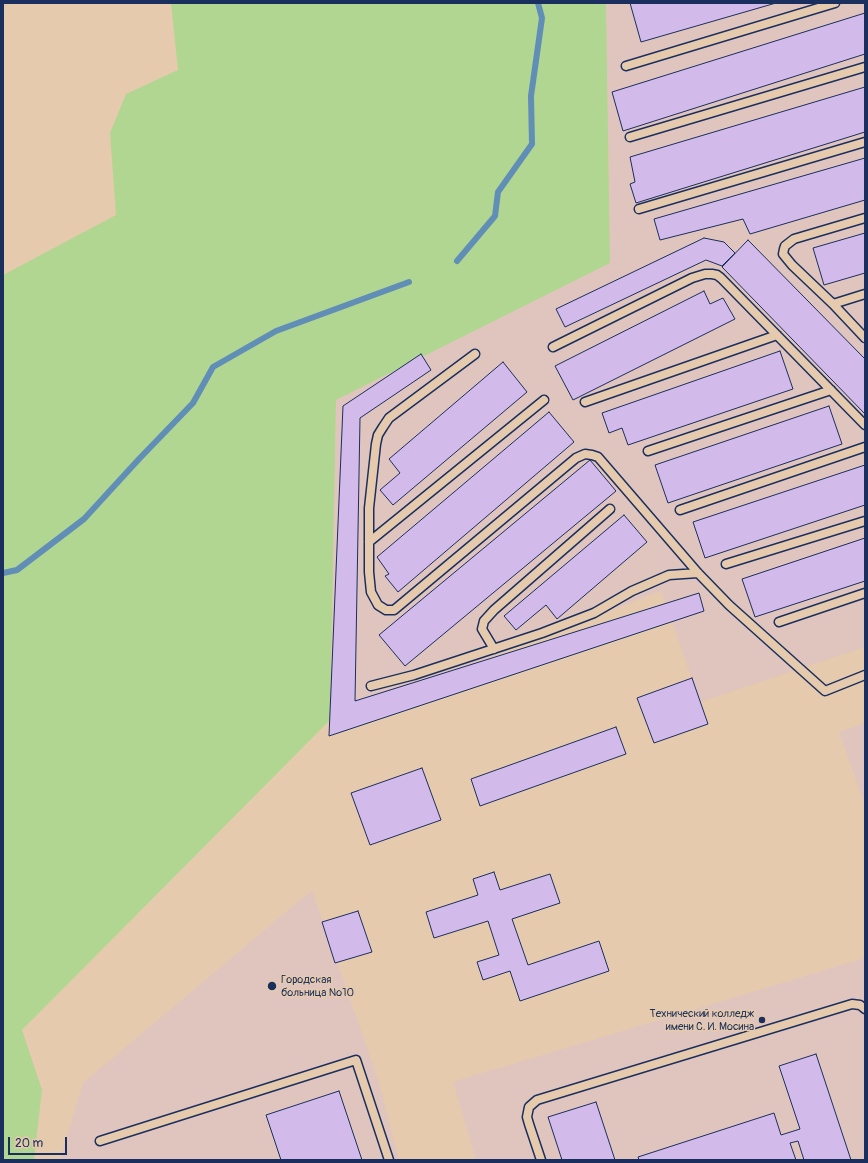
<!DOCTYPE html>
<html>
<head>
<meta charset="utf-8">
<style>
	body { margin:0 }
	#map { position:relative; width:868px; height:1163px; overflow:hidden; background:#e6caad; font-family:Pangolin,sans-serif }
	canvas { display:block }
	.frame { position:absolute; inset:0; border:4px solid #1b2f5e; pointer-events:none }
	.scale { position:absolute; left:8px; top:1137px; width:59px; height:18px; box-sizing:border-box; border:2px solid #1b2f5e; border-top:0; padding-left:5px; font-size:12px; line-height:14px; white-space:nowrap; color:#1b2f5e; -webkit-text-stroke:3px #e6caad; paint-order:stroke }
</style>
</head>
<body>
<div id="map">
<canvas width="868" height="1163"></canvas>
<div class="frame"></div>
<div class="scale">20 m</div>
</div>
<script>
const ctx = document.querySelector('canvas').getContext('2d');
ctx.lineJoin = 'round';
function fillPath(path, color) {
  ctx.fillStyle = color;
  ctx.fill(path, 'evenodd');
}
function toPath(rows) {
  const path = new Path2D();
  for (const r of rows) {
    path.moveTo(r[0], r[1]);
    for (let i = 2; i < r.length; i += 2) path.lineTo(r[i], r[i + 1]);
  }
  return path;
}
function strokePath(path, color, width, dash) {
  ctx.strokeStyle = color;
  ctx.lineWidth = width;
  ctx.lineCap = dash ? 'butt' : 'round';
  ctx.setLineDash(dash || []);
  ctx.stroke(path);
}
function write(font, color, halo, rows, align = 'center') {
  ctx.font = font + ' Pangolin,sans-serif';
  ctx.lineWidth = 3;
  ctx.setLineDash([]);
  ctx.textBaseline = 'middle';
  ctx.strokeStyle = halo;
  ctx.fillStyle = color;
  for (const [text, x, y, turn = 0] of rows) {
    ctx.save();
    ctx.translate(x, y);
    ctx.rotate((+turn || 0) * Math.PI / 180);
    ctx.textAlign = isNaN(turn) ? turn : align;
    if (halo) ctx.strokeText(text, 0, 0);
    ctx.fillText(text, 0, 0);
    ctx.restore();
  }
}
fillPath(toPath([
	[606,3,865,3,865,647,700,702,661,591,330,720,336,400,610,263],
	[865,723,865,806,839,732],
	[312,890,379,1082,399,1160,60,1160,83,1083],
	[865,958,865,1160,476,1160,453,1082]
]), '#e0c5bf');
fillPath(toPath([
	[171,3,606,3,610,263,336,400,330,720,22,1030,42,1090,34,1160,3,1160,3,275,116,215,110,133,126,94,178,70]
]), '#b1d691');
strokePath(toPath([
	[457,261,495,216,498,192,532,144,531,96,542,18,538,3],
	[3,573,17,570,84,519,139,459,193,403,213,367,276,331,409,282]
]), '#618eb6', 6);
const building = toPath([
	[630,3,776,3,641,42,630,3],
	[865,13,865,54,623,131,612,92,865,13],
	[865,87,865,132,636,203,630,184,635,182,630,157,865,87],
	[865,158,865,200,750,234,743,219,660,240,654,219,865,158],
	[865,233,865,273,824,285,813,248,865,233],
	[704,238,724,242,735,253,722,266,706,260,565,327,556,309,704,238],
	[748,240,865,359,865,414,722,267,748,240],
	[704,291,710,304,723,298,735,319,573,400,555,366,704,291],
	[780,351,793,389,628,445,622,428,609,433,602,413,780,351],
	[421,354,431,370,360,418,355,701,699,593,704,611,329,736,343,406,421,354],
	[503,362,527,392,393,505,380,490,400,473,389,459,503,362],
	[829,406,842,444,668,503,655,465,829,406],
	[549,412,574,442,398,592,385,576,389,574,377,557,549,412],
	[590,460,616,491,405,666,379,635,590,460],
	[865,465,865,505,705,558,693,522,865,465],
	[624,515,647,542,557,619,546,605,516,630,504,616,624,515],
	[865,538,865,581,755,617,742,579,865,538],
	[692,678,708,724,654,743,637,698,692,678],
	[616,727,626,754,480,806,471,779,616,727],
	[422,768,441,820,370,845,351,793,422,768],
	[494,872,500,890,550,874,560,903,512,919,528,965,599,941,609,971,520,1001,510,971,483,980,477,962,499,955,488,921,434,938,426,912,478,895,473,879,494,872],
	[358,911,372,952,335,963,322,922,358,911],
	[816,1054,851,1160,804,1160,798,1141,790,1143,796,1160,639,1160,638,1157,774,1113,781,1135,800,1129,779,1066,816,1054],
	[339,1091,362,1160,281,1160,266,1115,339,1091],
	[596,1102,615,1160,562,1160,548,1117,596,1102]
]);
fillPath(building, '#d2baea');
strokePath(building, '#1b2f5e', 1);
const lane = toPath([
	[626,66,835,3],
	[630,137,865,67],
	[639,209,865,142],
	[865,218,794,239,785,246,784,249,783,254,792,265,833,304,865,338],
	[833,304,865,294],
	[553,347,692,278,705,274,712,274,717,275,721,278,865,425],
	[475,354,389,418,383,427,378,435,376,444,369,508,369,572,371,592,378,605,386,610,394,610,576,458,585,454,592,455,598,457,698,573,729,605,825,691,865,675],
	[585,402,777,335],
	[648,451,831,390],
	[680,510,865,447],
	[369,542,544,400],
	[726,564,865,521],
	[779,622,865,593],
	[494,649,482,629,484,621,494,610,610,509],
	[371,686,414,675,542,633,594,613,632,591,669,575,698,573],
	[100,1141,356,1060,389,1160],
	[541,1160,529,1124,527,1117,529,1107,537,1100,852,1004,860,1005,865,1009]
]);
strokePath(lane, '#1b2f5e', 11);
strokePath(lane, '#e6caad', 8);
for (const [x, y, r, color] of [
	[272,986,5,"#1b2f5e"],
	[762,1020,4,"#1b2f5e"]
]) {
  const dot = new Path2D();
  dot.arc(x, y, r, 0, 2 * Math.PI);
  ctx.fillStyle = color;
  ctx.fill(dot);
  strokePath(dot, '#e6caad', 1.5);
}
write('11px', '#1b2f5e', '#e6caad', [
	["Городская",281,980],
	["больница №10",281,993],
	["Технический колледж",754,1014,"right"],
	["имени С. И. Мосина",754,1027,"right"]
], 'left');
</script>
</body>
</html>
